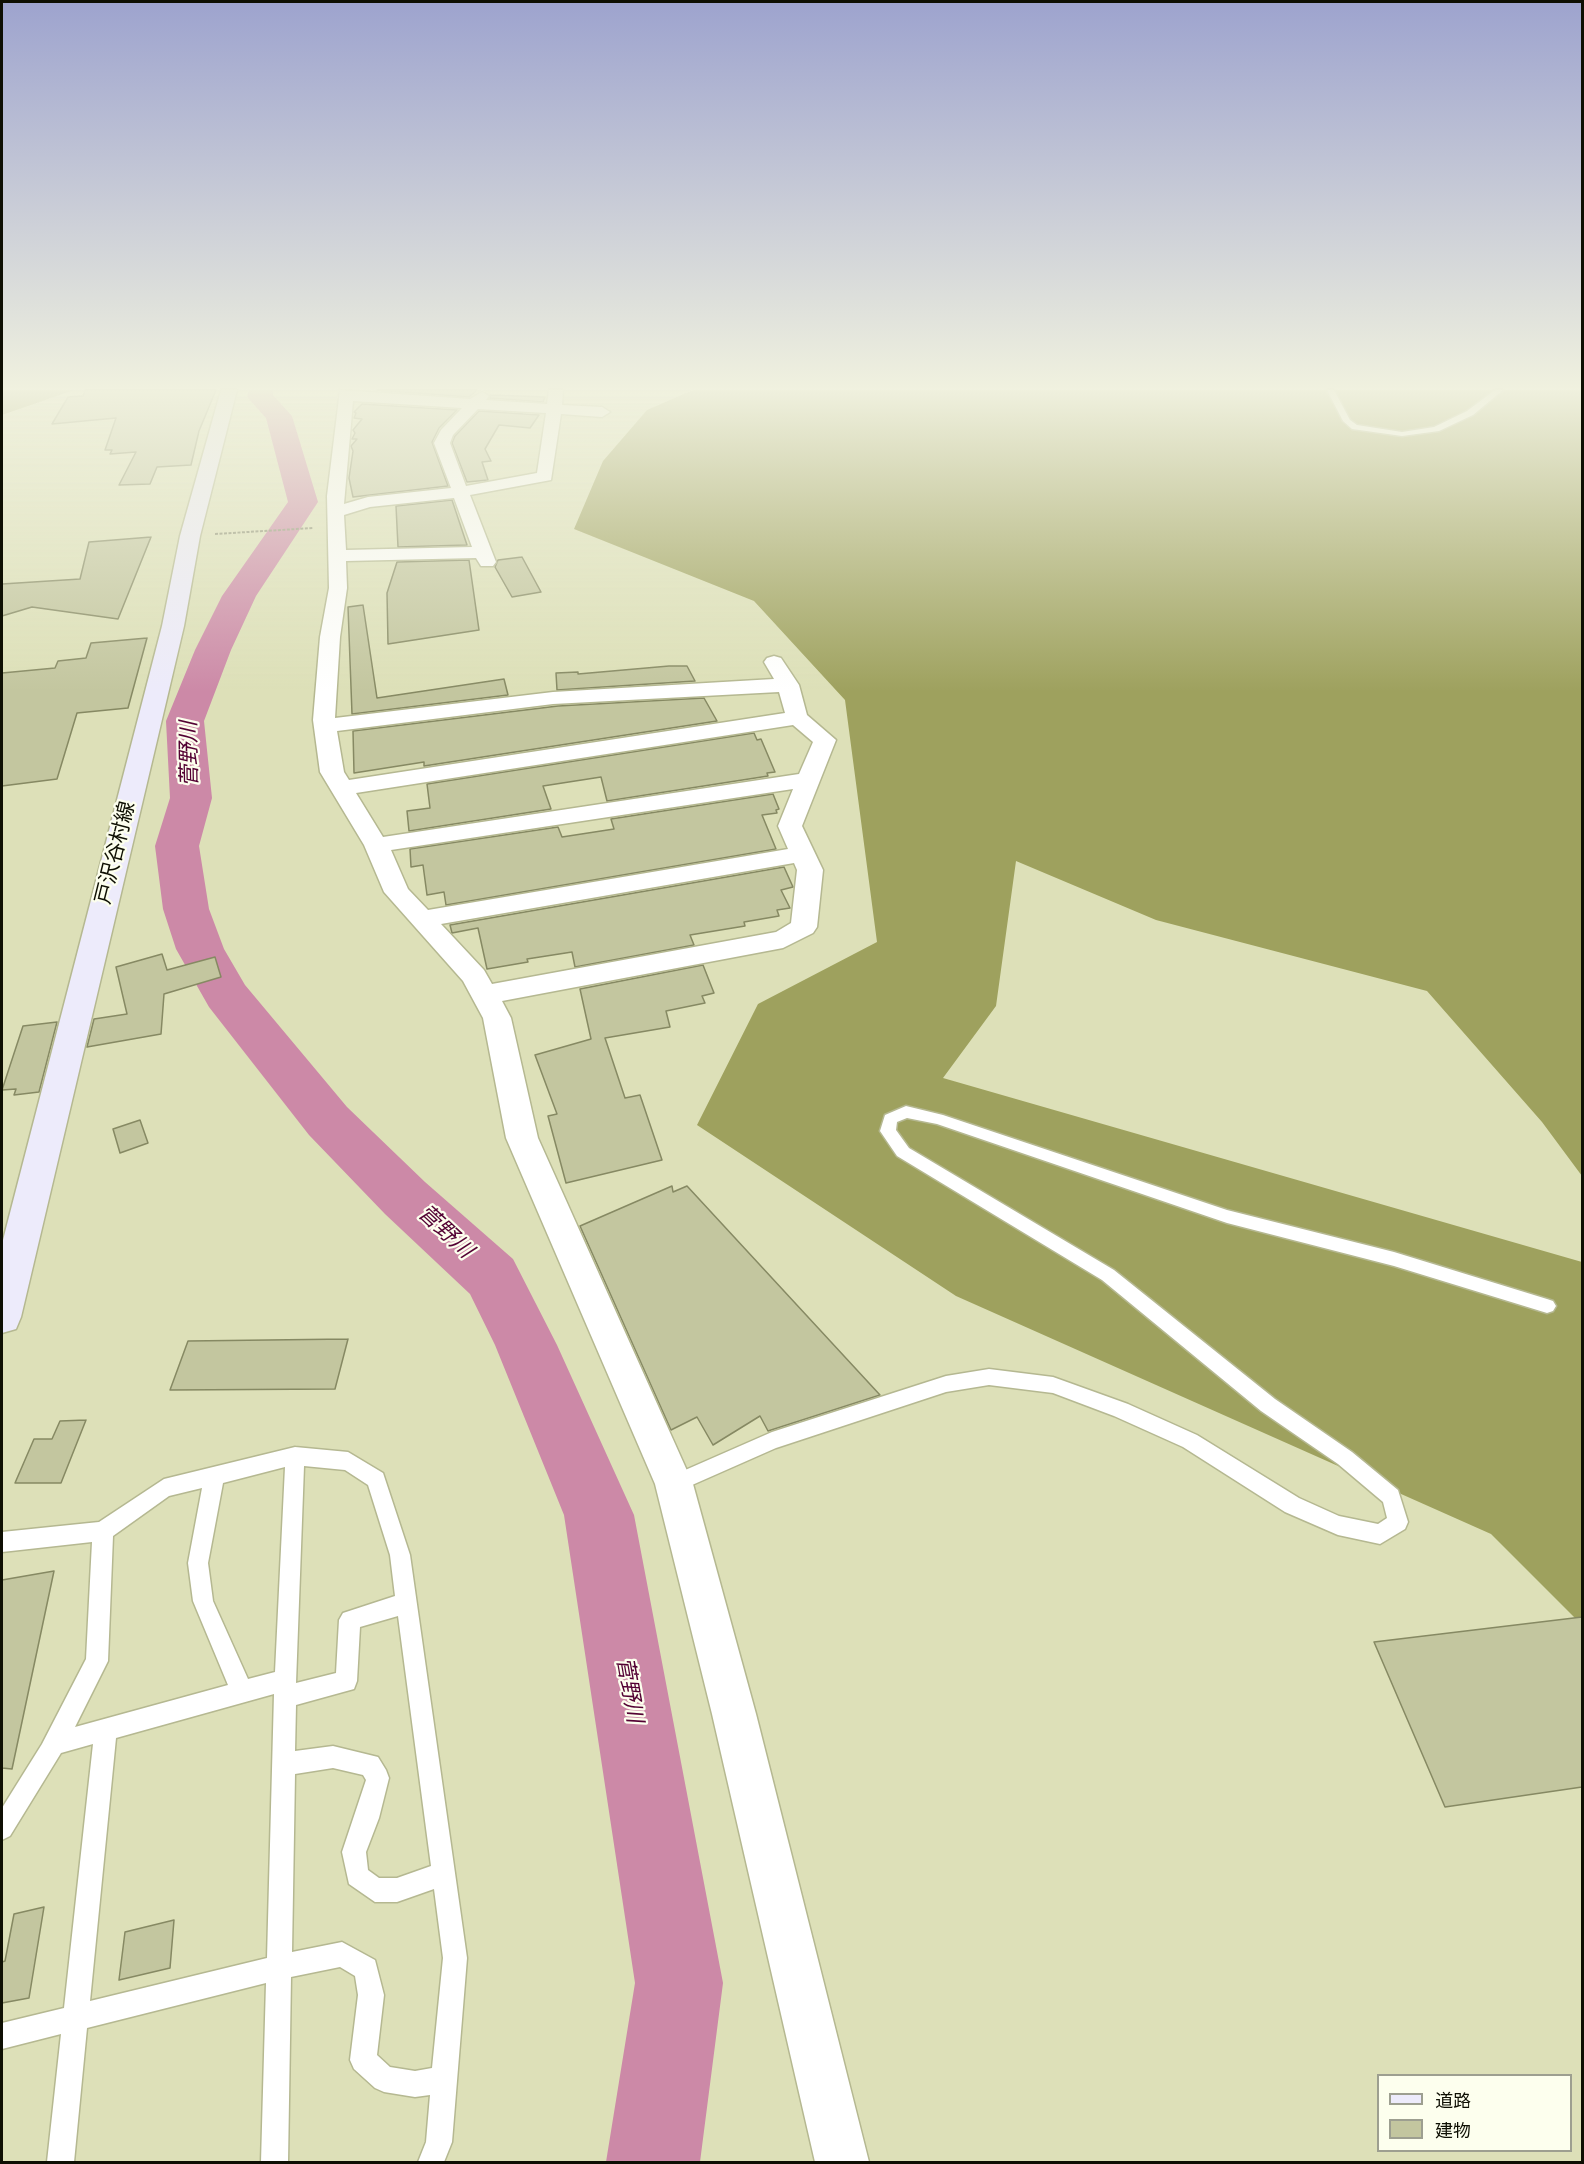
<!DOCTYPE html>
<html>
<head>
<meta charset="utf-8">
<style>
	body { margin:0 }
	#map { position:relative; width:1584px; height:2164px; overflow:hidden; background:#dde0b8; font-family:"Fira Sans Condensed","Noto Sans JP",sans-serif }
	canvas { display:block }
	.frame { position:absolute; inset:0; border:3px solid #0e0f03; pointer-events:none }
	.legend { position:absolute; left:1377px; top:2074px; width:195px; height:78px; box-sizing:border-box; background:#fdffee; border:2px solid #9d9f90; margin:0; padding:8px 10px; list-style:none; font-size:18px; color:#0e0f03 }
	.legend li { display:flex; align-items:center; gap:12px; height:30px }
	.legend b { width:30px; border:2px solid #9d9f90 }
</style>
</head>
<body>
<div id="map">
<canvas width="1584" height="2164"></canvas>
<div class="frame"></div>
<ul class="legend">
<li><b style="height:8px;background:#edebfb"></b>道路</li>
<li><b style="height:16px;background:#c3c69f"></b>建物</li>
</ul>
</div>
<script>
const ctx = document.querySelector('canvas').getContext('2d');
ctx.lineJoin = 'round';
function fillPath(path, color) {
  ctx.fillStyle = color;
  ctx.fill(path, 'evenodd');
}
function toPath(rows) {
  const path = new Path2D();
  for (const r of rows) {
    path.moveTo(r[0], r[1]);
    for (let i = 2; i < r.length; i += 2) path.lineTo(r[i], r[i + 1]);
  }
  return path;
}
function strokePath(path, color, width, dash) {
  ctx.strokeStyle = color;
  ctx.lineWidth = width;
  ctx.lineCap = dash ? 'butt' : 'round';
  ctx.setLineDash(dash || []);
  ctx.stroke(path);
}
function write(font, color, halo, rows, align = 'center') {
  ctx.font = font + ' "Fira Sans Condensed","Noto Sans JP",sans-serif';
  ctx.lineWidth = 4.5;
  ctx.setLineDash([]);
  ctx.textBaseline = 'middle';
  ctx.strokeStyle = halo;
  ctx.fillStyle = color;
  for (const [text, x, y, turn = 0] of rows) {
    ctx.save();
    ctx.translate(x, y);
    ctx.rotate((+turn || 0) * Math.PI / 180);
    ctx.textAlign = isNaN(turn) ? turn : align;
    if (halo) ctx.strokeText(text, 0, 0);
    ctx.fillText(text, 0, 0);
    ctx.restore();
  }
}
fillPath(toPath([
	[2,390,74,390,2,415],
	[693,390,1582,390,1582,1176,1542,1122,1427,991,1156,920,1016,861,996,1006,943,1078,1582,1262,1582,1625,1491,1534,956,1296,697,1125,758,1004,877,942,845,700,754,601,574,529,603,461,647,410]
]), '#9ea15e');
fillPath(toPath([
	[249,390,273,390,273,395,292,416,318,502,256,596,231,650,204,721,212,798,199,846,209,909,224,949,245,985,347,1107,425,1182,513,1259,557,1345,634,1515,723,1983,700,2162,606,2162,635,1983,564,1515,495,1345,470,1294,385,1214,309,1135,209,1007,176,949,163,909,155,846,170,798,166,721,195,650,222,596,288,502,266,418,247,397,249,390]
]), '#cc89a7');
const building = toPath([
	[85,390,216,390,199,431,191,465,157,467,150,484,119,485,136,452,110,454,112,450,105,450,116,418,52,424,68,397,83,396,85,390],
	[377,390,477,390,469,397,377,390],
	[491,395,545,397,543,402,490,398,491,395],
	[362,404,457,410,439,428,432,442,448,486,353,497,349,478,353,451,351,446,357,439,352,439,355,433,353,430,362,419,354,418,356,413,354,412,362,404],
	[479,411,539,415,530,428,499,425,485,449,491,461,482,462,488,480,467,482,452,443,455,436,479,411],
	[452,500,467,545,398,547,396,506,452,500],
	[151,537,118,619,32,607,2,616,2,584,80,579,89,542,151,537],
	[522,557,541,592,512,597,495,567,498,560,522,557],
	[469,560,479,630,388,644,387,593,397,562,469,560],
	[363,605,377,698,504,679,508,695,352,714,348,607,363,605],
	[147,638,128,708,77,713,57,779,2,786,2,673,55,668,58,661,86,658,91,643,147,638],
	[669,666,687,666,695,681,557,690,556,673,578,672,578,674,669,666],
	[704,698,717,721,424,766,424,762,354,773,353,731,558,706,704,698],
	[754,733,757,740,761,739,775,772,767,773,768,776,607,801,601,777,543,786,551,809,409,831,407,811,430,808,427,784,754,733],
	[773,794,779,809,776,810,777,813,762,815,776,849,446,905,444,892,427,895,423,865,411,867,410,849,558,827,562,837,614,829,611,819,773,794],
	[784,867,793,887,781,890,790,908,777,910,779,916,744,922,745,926,690,935,694,945,575,967,572,952,527,959,528,962,487,969,478,928,452,933,450,925,784,867],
	[162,954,167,970,215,957,221,977,164,994,161,1034,87,1047,94,1019,127,1014,116,967,162,954],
	[703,965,714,993,702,996,705,1003,666,1011,670,1027,605,1038,625,1098,640,1095,662,1160,566,1183,548,1116,557,1114,535,1055,591,1039,580,989,703,965],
	[57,1022,39,1092,14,1095,16,1089,2,1090,23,1026,57,1022],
	[140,1120,148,1143,120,1153,113,1129,140,1120],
	[672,1186,673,1192,687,1186,880,1395,768,1431,760,1416,713,1445,697,1417,671,1430,580,1226,672,1186],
	[348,1339,335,1389,170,1390,188,1341,348,1339],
	[86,1420,61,1483,15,1483,34,1439,52,1439,60,1421,86,1420],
	[54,1571,12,1769,2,1768,2,1580,54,1571],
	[1582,1617,1582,1787,1445,1807,1374,1642,1582,1617],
	[44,1907,29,1998,2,2003,2,1962,5,1961,14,1914,44,1907],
	[174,1920,170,1968,119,1980,125,1932,174,1920]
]);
fillPath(building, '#c3c69f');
strokePath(building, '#868963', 1.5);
const service = toPath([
	[1327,390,1334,390,1350,420,1357,425,1402,432,1434,427,1467,411,1495,390,1503,390,1473,415,1439,431,1402,436,1352,429,1343,421,1327,390],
	[906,1106,943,1115,1227,1210,1394,1252,1547,1299,1553,1301,1556,1306,1553,1311,1547,1313,1394,1266,1227,1223,937,1124,907,1118,897,1122,896,1130,909,1148,1114,1270,1275,1399,1352,1452,1398,1490,1408,1522,1405,1529,1380,1544,1338,1535,1285,1512,1183,1447,1114,1416,1053,1393,989,1385,946,1392,776,1448,674,1493,667,1490,664,1484,667,1478,772,1432,946,1376,989,1369,1053,1377,1128,1404,1197,1435,1299,1498,1339,1516,1378,1524,1387,1518,1383,1502,1338,1464,1261,1411,1102,1280,897,1156,880,1131,885,1115,906,1106],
	[295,1447,348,1452,383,1473,410,1555,467,1958,452,2142,444,2162,418,2162,426,2142,430,2095,415,2097,384,2092,375,2088,354,2069,350,2060,358,1995,355,1976,340,1967,291,1977,288,2162,261,2162,266,1983,87,2028,74,2162,47,2162,61,2034,2,2049,2,2023,64,2008,93,1744,61,1753,10,1836,2,1840,2,1808,42,1744,86,1659,92,1542,2,1552,2,1532,99,1522,164,1479,295,1447],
	[304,1466,345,1470,368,1485,390,1555,395,1596,343,1613,339,1620,336,1673,296,1683,304,1466],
	[285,1467,275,1672,248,1679,213,1601,208,1563,223,1483,285,1467],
	[202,1488,188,1563,193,1601,228,1685,75,1727,108,1661,113,1536,169,1496,202,1488],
	[398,1616,431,1866,397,1878,379,1878,368,1870,366,1852,379,1818,389,1778,386,1770,378,1757,333,1746,295,1751,296,1705,354,1689,357,1681,360,1627,398,1616],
	[274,1694,267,1958,90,2001,116,1738,274,1694],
	[333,1768,363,1775,366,1780,342,1852,349,1884,375,1902,397,1902,434,1889,443,1958,432,2068,415,2071,390,2067,377,2055,384,1995,375,1960,342,1942,292,1952,295,1774,333,1768]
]);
const minor = toPath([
	[340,390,470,399,482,392,489,396,486,400,547,404,549,390,563,390,562,405,602,407,610,412,602,417,561,414,551,480,470,495,496,562,493,566,481,566,476,558,346,561,347,588,340,637,335,718,553,692,774,679,764,662,767,658,774,656,781,658,799,685,807,715,836,740,802,826,823,870,817,927,813,933,783,948,502,1001,511,1018,538,1138,693,1484,756,1714,869,2162,815,2162,712,1714,655,1484,506,1138,483,1018,463,981,384,892,364,845,320,772,313,720,320,637,329,588,327,496,340,390],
	[353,401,462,408,441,430,434,443,451,488,368,497,344,504,353,401],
	[478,409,546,413,537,473,466,486,450,443,453,435,478,409],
	[454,498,472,547,346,550,344,515,370,507,454,498],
	[779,692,785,713,349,780,344,772,337,731,553,704,779,692],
	[793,725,813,742,799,774,383,837,356,793,793,725],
	[793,789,778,826,788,849,428,910,408,889,391,850,793,789],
	[794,863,797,870,791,923,776,932,492,984,484,970,441,924,794,863]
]);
const secondary = toPath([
	[221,390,237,390,200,536,184,626,21,1317,16,1329,2,1333,2,1244,162,626,180,536,221,390]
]);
strokePath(service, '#b5b891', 3);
strokePath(minor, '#b5b891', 3);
strokePath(secondary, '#b5b891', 3);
strokePath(toPath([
	[215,534,313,528]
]), '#8b8d71', 2, [3, 1.5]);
fillPath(service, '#fff');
fillPath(minor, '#fff');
fillPath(secondary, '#edebfb');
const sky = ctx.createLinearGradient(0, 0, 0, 692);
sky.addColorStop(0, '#9da3ce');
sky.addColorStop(0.56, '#f0f1df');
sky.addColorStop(1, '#f0f1df00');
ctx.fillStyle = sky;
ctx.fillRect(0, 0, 1584, 692);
write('21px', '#0e0f03', '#fdffee', [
	["戸沢谷村線",116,853,-76]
]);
write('italic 22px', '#530133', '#fdffee', [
	["菅野川",190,754,-91],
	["菅野川",445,1232,43],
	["菅野川",629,1690,80]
]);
</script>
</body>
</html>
